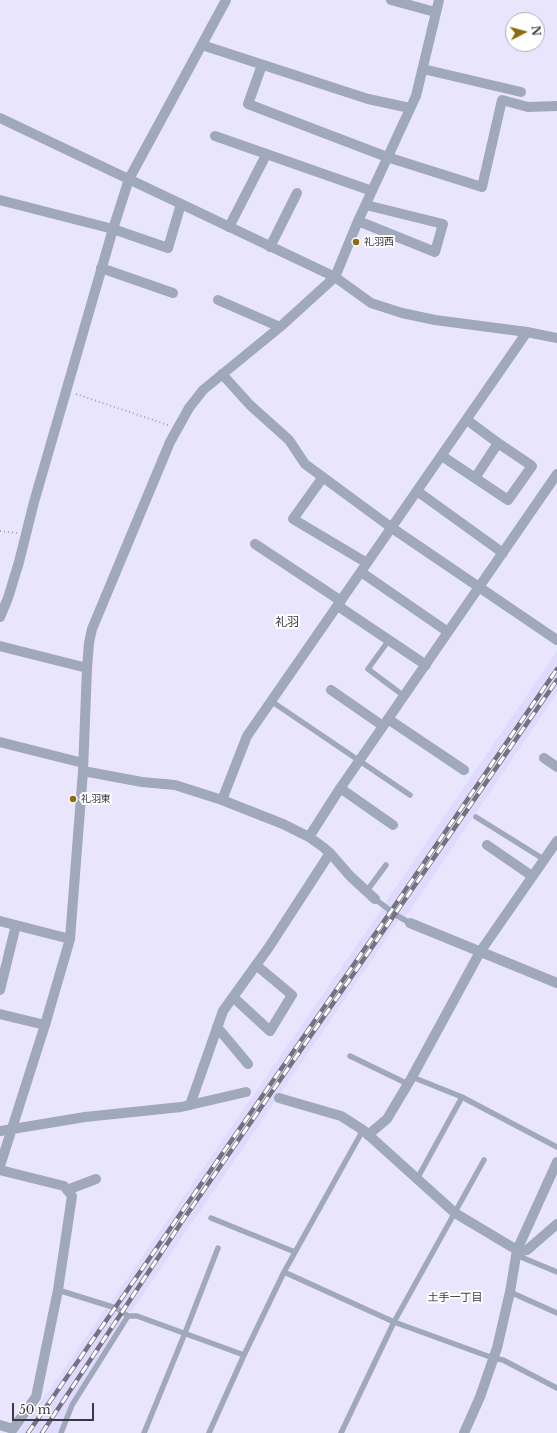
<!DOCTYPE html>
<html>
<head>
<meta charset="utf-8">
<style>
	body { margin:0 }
	#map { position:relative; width:557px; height:1433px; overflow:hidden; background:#e9e5fd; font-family:"Libre Baskerville",serif }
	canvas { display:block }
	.north { position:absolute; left:505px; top:12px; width:40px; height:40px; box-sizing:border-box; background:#fff; border:1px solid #b0afb4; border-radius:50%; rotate:84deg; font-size:11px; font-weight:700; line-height:16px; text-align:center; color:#3a3843 }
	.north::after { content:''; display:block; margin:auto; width:14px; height:18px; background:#906a10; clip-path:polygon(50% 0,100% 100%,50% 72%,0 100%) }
	.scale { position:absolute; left:12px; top:1403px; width:82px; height:18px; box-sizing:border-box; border:2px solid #3a3843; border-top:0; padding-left:5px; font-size:12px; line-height:14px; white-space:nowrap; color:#3a3843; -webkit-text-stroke:3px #fff; paint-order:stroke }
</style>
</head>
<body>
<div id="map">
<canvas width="557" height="1433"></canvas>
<div class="north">N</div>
<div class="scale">50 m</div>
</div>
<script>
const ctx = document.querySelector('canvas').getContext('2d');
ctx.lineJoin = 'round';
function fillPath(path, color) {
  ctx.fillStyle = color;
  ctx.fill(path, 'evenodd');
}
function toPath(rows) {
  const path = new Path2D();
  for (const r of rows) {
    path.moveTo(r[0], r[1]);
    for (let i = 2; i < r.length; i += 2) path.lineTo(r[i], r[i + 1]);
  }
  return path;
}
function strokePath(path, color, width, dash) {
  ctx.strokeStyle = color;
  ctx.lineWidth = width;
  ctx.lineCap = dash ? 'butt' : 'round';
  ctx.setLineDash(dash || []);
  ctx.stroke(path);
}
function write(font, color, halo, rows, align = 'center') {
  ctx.font = font + ' "Libre Baskerville","Noto Sans JP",serif';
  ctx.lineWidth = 4;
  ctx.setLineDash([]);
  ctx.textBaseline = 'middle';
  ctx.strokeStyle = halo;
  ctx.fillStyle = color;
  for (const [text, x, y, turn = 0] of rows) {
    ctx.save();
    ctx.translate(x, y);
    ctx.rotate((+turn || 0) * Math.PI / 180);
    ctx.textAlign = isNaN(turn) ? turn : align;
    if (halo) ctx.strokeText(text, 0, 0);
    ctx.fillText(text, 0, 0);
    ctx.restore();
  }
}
fillPath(toPath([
	[557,651,557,693,407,915,404,916,398,914,385,903],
	[383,907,399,920,131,1312,128,1313,111,1302],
	[106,1308,117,1313,123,1319,69,1404,58,1433,17,1433,49,1391]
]), '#e0dafe');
strokePath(toPath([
	[76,394,168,425],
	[0,531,17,533]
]), '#a4a0b3', 2, [1, 3]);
strokePath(toPath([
	[389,640,368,669,404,696],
	[271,701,410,795],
	[476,817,545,860],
	[366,892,386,865],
	[375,899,396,915,410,923],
	[350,1056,408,1084],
	[412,1077,462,1097,417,1179],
	[462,1097,557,1147],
	[211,1218,295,1252],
	[516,1255,557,1272],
	[284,1272,394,1322,493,1358,503,1360,557,1388],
	[58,1290,116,1308,128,1316,72,1405,61,1433],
	[510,1292,557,1313],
	[128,1316,137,1316,244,1355],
	[144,1433,185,1333,218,1248],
	[209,1433,244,1355,284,1272,363,1130],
	[341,1433,394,1322,484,1160]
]), '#9fa9bb', 5.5);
strokePath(toPath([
	[391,0,435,12],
	[202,45,368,99,410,108],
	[262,65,248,104,387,157,482,187,502,100,528,107,557,106],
	[423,69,521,92],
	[0,118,335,277,371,303,402,313,435,320,527,332,557,338],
	[215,136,372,191],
	[0,200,113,229,168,248,181,204],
	[358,221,435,252,443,224,366,205],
	[229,227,266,155],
	[270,247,297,193],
	[101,268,173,293],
	[218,300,280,327],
	[222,374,250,405,289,440,305,464,392,528,557,640],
	[467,420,498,443],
	[442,456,508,500,532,466,498,443,475,478],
	[323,477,293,519,367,563],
	[417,491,503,553],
	[255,544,341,601],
	[361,572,448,632],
	[338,606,426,665],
	[0,617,8,598,19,562,34,502,113,229,129,179,226,0],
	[0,646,87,668],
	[331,690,383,726],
	[388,719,464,770],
	[0,742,83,763],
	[544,758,557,767],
	[83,771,142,782,175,785,222,800,283,824,309,837,323,847,330,853,350,876,375,899],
	[340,788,393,825],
	[222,800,247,736,527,332],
	[309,837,339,790,557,474],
	[487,845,532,876],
	[0,921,70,939],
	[410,923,557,983],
	[0,990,16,925],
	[233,997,270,1031,292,995,256,965],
	[0,1014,45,1025],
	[217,1027,248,1064],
	[279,1098,341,1116,363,1130,455,1213,517,1250,523,1251,527,1250,557,1224],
	[190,1105,223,1011,269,947,330,853],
	[0,1131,85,1117,181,1107,246,1092],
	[368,1135,387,1119,412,1077,480,952,557,841],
	[0,1166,45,1025,70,939,83,771,87,668,89,643,92,629,170,442,189,408,203,390,280,327,335,277,358,221,416,96,439,0],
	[0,1170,64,1186,72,1196,58,1290,36,1397,13,1429,0,1425],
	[67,1190,96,1179],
	[464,1433,480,1397,497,1348,510,1292,517,1250,557,1162]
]), '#9fa9bb', 10);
const rail = toPath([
	[28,1433,391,911,557,669],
	[42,1433,181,1223,557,680]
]);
strokePath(rail, '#747181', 4.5);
strokePath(rail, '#fff', 3, [9]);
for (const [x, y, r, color] of [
	[356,242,4,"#906a10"],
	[73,799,4,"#906a10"]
]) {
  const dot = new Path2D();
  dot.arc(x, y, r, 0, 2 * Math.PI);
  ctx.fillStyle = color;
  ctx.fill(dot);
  strokePath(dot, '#fff', 1.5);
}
write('10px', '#3a3843', '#fff', [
	["礼羽西",364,242],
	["礼羽東",81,799]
], 'left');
write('11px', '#3a3843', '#fff', [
	["土手一丁目",455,1298]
]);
write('12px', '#3a3843', '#fff', [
	["礼羽",287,623]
]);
</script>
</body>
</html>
